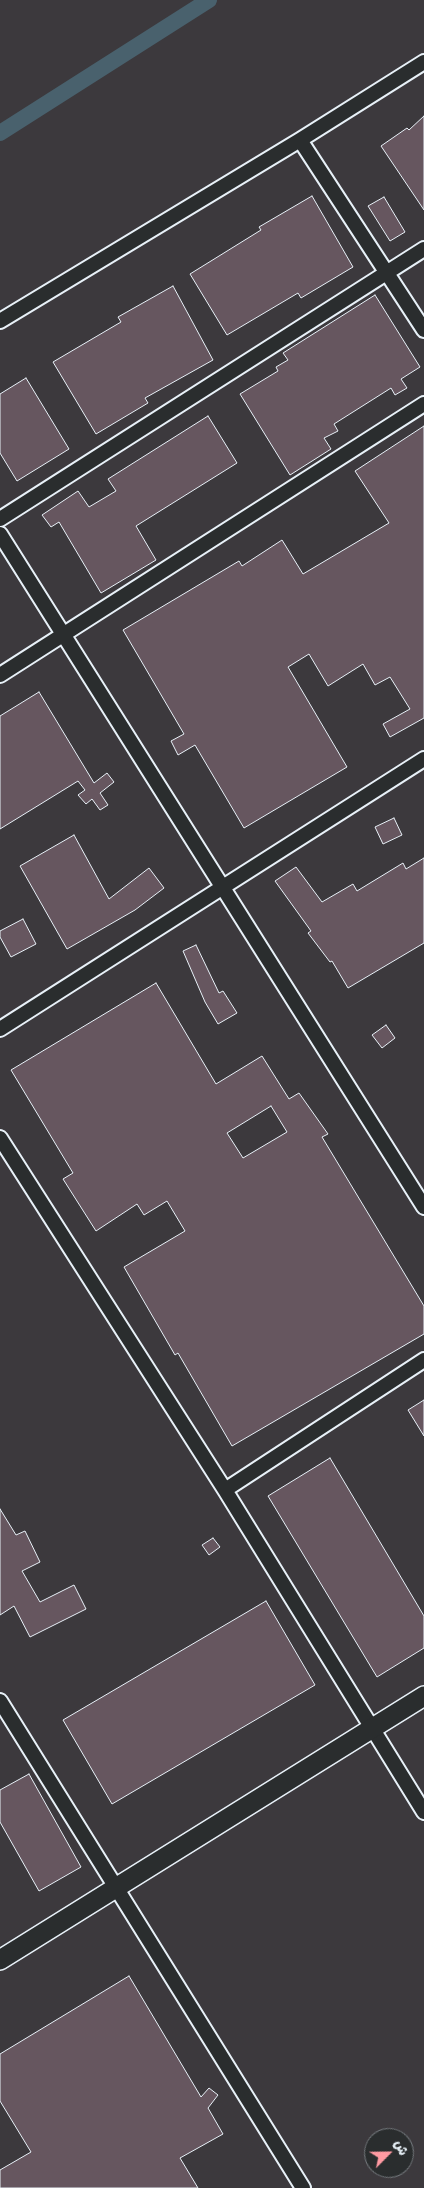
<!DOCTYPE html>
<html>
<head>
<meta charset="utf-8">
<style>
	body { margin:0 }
	#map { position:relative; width:424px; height:2188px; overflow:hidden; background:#3c393d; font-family:Delius,"Playpen Sans Arabic",sans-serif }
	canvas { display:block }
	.north { position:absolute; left:364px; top:2128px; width:50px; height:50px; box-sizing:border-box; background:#2a2d2e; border:1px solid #767b7f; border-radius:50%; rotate:67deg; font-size:14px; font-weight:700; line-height:20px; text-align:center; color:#e8f1f8 }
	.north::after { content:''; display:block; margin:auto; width:18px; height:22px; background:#ff9aa2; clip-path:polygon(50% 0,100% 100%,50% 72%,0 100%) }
</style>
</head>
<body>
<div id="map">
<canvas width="424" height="2188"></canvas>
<div class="north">ش</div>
</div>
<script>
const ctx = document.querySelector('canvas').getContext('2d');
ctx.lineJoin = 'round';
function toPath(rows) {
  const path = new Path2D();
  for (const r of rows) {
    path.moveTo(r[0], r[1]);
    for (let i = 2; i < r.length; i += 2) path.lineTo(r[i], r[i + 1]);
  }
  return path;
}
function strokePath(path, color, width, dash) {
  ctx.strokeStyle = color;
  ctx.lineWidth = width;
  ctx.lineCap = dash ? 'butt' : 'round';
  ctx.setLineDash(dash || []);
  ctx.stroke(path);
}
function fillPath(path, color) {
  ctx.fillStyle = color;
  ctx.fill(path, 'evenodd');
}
strokePath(toPath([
	[0,133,209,0]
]), '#49616d', 16);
const building = toPath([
	[424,116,424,210,381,146,407,128,409,130,424,116],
	[312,196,353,267,301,298,298,293,227,335,190,274,261,230,259,227,312,196],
	[384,197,405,232,390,241,368,206,384,197],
	[173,286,213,360,145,398,148,403,96,434,53,362,121,322,118,317,173,286],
	[375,295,420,367,401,379,407,388,395,395,391,388,334,424,338,431,324,438,331,449,290,475,240,394,278,371,276,367,288,360,283,353,375,295],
	[26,378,69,449,17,481,0,453,0,394,26,378],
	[208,416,237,463,136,526,156,560,101,593,59,522,51,527,42,515,78,491,89,507,116,491,108,479,208,416],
	[424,426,424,718,390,737,383,724,410,709,390,677,375,685,363,664,328,686,309,654,288,667,347,767,244,828,195,745,178,755,171,741,184,734,123,630,239,561,242,566,282,540,303,574,389,523,355,471,424,426],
	[39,692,94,783,107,773,114,782,100,793,108,805,100,810,92,799,86,804,78,795,85,790,78,781,0,829,0,716,39,692],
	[394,818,402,835,383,844,375,827,394,818],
	[74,835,109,899,149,868,164,888,135,910,67,949,20,866,74,835],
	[424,858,424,943,348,988,332,961,330,962,308,933,311,931,275,881,296,867,322,902,353,884,357,891,403,863,406,869,424,858],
	[23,919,36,944,11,957,0,937,0,931,23,919],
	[196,945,219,993,223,991,237,1013,218,1024,205,1002,183,951,196,945],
	[156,983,216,1084,262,1056,289,1099,299,1093,328,1134,322,1137,424,1306,424,1334,232,1446,178,1353,175,1355,124,1267,185,1231,167,1201,144,1215,137,1204,96,1231,63,1179,73,1173,11,1070,156,983],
	[271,1106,287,1132,243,1158,227,1133,271,1106],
	[386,1025,395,1038,382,1048,372,1035,386,1025],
	[424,1400,424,1436,408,1410,424,1400],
	[330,1458,424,1616,424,1648,377,1677,268,1496,330,1458],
	[0,1509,16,1535,25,1531,40,1562,22,1571,40,1602,74,1585,86,1609,30,1637,14,1606,0,1615,0,1509],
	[213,1538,220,1547,209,1555,202,1545,213,1538],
	[266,1601,315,1685,112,1804,63,1720,266,1601],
	[29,1774,81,1867,39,1891,0,1822,0,1790,29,1774],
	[129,1976,201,2097,209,2088,218,2095,208,2108,223,2134,180,2158,198,2188,0,2188,0,2170,31,2152,0,2101,0,2054,129,1976]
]);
fillPath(building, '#66565f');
strokePath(building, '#e8f1f8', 1);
const street = toPath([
	[300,140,424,330],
	[0,321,300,140,424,62],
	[0,519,424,249],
	[0,534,424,1207],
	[0,675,424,404],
	[0,1029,424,759],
	[0,1138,225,1490,424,1812],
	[225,1490,424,1360],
	[0,1701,303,2188]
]);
const secondary = toPath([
	[0,1960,424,1696]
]);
strokePath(street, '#e8f1f8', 18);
strokePath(secondary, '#e8f1f8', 22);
strokePath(street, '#2a2d2e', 14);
strokePath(secondary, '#2a2d2e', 19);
</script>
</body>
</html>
